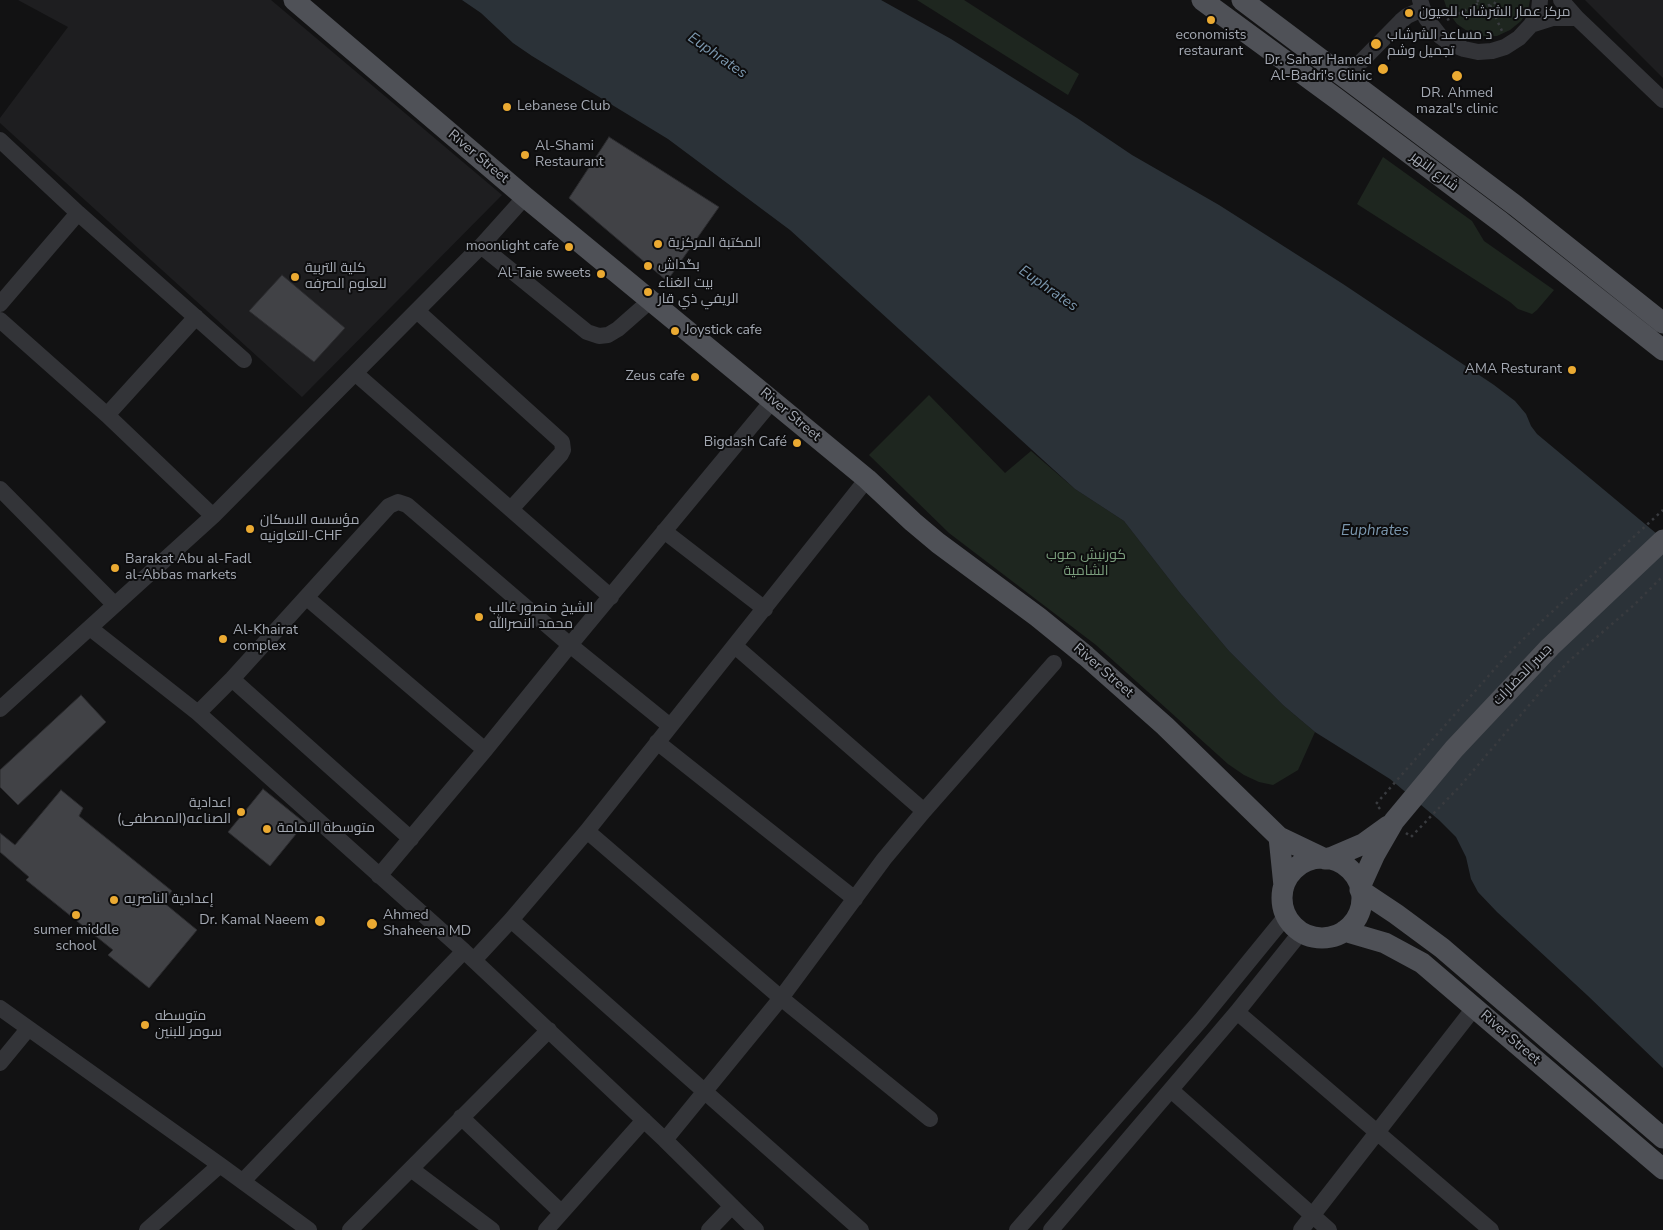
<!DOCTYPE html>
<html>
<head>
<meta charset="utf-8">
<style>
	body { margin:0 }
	canvas { display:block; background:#121213 }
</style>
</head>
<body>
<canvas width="1663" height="1230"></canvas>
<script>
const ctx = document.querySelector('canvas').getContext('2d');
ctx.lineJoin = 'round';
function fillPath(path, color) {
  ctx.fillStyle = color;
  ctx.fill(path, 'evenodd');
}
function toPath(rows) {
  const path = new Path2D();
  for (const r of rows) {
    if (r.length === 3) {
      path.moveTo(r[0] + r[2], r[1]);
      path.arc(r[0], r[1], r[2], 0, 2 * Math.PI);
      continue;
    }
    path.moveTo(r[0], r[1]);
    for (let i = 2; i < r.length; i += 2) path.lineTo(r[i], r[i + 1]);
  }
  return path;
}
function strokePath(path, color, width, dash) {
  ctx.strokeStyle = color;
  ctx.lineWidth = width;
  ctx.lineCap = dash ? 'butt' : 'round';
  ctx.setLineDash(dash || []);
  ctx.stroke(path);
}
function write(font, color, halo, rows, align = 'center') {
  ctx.font = font + ' "Nunito Sans",Cairo,sans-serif';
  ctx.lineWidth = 4;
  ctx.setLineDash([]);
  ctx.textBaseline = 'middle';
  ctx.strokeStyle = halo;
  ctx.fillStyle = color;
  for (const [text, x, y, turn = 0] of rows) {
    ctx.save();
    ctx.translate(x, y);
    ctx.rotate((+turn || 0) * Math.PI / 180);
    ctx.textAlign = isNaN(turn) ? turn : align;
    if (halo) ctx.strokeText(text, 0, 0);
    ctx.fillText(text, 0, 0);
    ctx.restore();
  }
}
fillPath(toPath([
	[18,0,271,0,502,195,302,397,0,123,0,118,68,27],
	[1585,0,1663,0,1663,78]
]), '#1e1e20');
fillPath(toPath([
	[917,0,964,0,1079,74,1068,95],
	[1444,0,1530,0,1528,10,1521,21,1510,30,1497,36,1483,36,1470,33,1457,24,1448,12],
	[1383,157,1472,221,1484,241,1554,290,1537,310,1532,314,1518,309,1510,302,1357,204],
	[929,395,1005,473,1031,451,1075,489,1124,521,1180,593,1229,651,1283,705,1315,732,1298,770,1273,785,1259,782,1244,775,1228,764,1096,645,949,533,869,455]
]), '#1e261f');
fillPath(toPath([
	[462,0,881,0,951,39,1077,118,1132,155,1219,205,1343,284,1494,385,1515,401,1526,414,1531,426,1537,434,1663,539,1663,1068,1587,995,1497,912,1478,892,1471,879,1466,857,1456,837,1439,820,1390,779,1315,732,1283,705,1229,651,1180,593,1124,521,1075,489,790,230,668,139,532,56,513,43,481,13]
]), '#2b3238');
const building = toPath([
	[609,137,719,207,667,281,569,198,609,137],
	[282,275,345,328,314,362,249,311,282,275],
	[81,695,106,722,18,805,0,787,0,770,81,695],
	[263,789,305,823,270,866,228,832,263,789],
	[61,790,83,808,79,816,172,891,163,902,197,930,149,988,108,955,113,950,26,880,29,877,0,852,0,833,15,845,61,790]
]);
fillPath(building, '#414246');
strokePath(building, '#2c2c2f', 1);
strokePath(toPath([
	[1477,0,1482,5,1486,6,1494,4,1497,0],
	[1490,5,1502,31],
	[1447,20,1479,3],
	[1380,809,1376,804,1506,656,1542,621,1663,510],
	[1406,833,1411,837,1461,785,1548,683,1569,661,1634,605,1663,576]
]), '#393b3f', 2.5, [2.5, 4]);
strokePath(toPath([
	[1420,0,1426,18,1440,36,1451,44,1464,49,1478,52,1492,51,1505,47,1519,38,1531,25,1539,10,1540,0],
	[1561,0,1577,18,1663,100],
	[1531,25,1553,18,1577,18],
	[1345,78,1401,21,1407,16,1422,9],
	[0,140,78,213,244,360],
	[481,246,587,332,599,336,608,335,618,329,651,300],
	[0,304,78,213],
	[417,311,562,442,563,450,561,454,511,509],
	[0,320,107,415,213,516],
	[355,373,611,597],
	[107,415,196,317],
	[0,489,115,605],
	[664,531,765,609],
	[307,598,485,750],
	[90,628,198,713,464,951,665,1140,756,1230],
	[735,646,924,811],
	[232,679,411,839],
	[0,709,213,516,481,246,525,197],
	[198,713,232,679,389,506,398,502,407,505,570,645,670,726],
	[657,742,855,899],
	[587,831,781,998,930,1119],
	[379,876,485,750,570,645,773,400],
	[511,920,861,1230],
	[474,960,511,920,587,831,867,479],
	[0,1008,220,1165,309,1230],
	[1237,1012,1491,1230],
	[0,1063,28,1029],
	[1171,1090,1329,1230],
	[461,1117,561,1212],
	[665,1140,781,998,884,859,924,811,1054,663],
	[411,1169,492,1230],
	[243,1181,464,951],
	[147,1230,220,1165],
	[350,1230,549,1030],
	[546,1230,644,1120],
	[709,1230,732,1206],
	[1017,1230,1201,1020,1286,916],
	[1051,1230,1237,1012,1301,932],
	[1301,1230,1474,1008]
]), '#333438', 16);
strokePath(toPath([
	[294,0,525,197,867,479,913,522,938,543,1038,617,1086,656,1165,726,1279,837,1325,859],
	[1202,0,1337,99,1501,222,1663,350],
	[1242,0,1516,206,1663,323],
	[1279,837,1284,886],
	[1322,898,40],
	[1328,859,1363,844,1388,826],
	[1360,887,1375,854,1394,821,1454,749,1550,647,1663,540],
	[1360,890,1396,914,1442,948,1663,1138],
	[1344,931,1385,943,1422,963,1663,1169]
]), '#4f5157', 21);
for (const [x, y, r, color] of [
	[1409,13,5,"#ebaa32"],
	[1211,20,5,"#ebaa32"],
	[1376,44,6,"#ebaa32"],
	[1383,69,6,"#ebaa32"],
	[1457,76,6,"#ebaa32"],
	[507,107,5,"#ebaa32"],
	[525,155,5,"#ebaa32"],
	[658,244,5,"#ebaa32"],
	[569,247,5,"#ebaa32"],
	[648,266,5,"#ebaa32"],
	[601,274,5,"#ebaa32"],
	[295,277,5,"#ebaa32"],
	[648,292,5,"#ebaa32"],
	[675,331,5,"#ebaa32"],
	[1572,370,5,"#ebaa32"],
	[695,377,5,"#ebaa32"],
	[797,443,5,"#ebaa32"],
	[250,529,5,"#ebaa32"],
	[115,568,5,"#ebaa32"],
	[479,617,5,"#ebaa32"],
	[223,639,5,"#ebaa32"],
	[241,812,5,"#ebaa32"],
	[267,829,5,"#ebaa32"],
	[114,900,5,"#ebaa32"],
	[76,915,5,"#ebaa32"],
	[320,921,6,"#ebaa32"],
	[372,924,6,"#ebaa32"],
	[145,1025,5,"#ebaa32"]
]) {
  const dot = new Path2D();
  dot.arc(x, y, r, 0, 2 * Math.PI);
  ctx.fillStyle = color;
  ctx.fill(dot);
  strokePath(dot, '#0d0d0e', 2);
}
write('14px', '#a4a9b3', '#0d0d0e', [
	["مركز عمار الشرشاب للعيون",1419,13],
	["economists",1211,36,"center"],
	["restaurant",1211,52,"center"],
	["د مساعد الشرشاب",1387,36],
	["تجميل وشم",1387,52],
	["Dr. Sahar Hamed",1372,61,"right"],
	["Al-Badri's Clinic",1372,77,"right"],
	["DR. Ahmed",1457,94,"center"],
	["mazal's clinic",1457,110,"center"],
	["Lebanese Club",517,107],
	["Al-Shami",535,147],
	["Restaurant",535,163],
	["المكتبة المركزية",668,244],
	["moonlight cafe",559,247,"right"],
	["بگداش",658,266],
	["كلية التربية",305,269],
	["للعلوم الصرفه",305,285],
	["Al-Taie sweets",591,274,"right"],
	["بيت الغناء",658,284],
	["الريفي ذي قار",658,300],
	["Joystick cafe",685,331],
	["AMA Resturant",1562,370,"right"],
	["Zeus cafe",685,377,"right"],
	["Bigdash Café",787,443,"right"],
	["مؤسسه الاسكان",260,521],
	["التعاونيه-CHF",260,537],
	["Barakat Abu al-Fadl",125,560],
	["al-Abbas markets",125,576],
	["الشيخ منصور غالب",489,609],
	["محمد النصرالله",489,625],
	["Al-Khairat",233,631],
	["complex",233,647],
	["اعدادية",231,804,"right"],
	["الصناعه(المصطفى)",231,820,"right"],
	["متوسطة الامامة",277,829],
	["إعدادية الناصريه",124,900],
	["Ahmed",383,916],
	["Shaheena MD",383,932],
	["Dr. Kamal Naeem",309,921,"right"],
	["sumer middle",76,931,"center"],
	["school",76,947,"center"],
	["متوسطه",155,1017],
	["سومر للبنين",155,1033]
], 'left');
write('14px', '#a4a9b3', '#0d0d0e', [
	["River Street",478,157,40],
	["شارع النهر",1434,172,37],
	["River Street",790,415,40],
	["River Street",1103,671,41],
	["جسر الحضارات",1523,675,-46],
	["River Street",1510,1038,41]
]);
write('14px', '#7b9e7d', '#0d0d0e', [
	["كورنيش صوب",1086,556],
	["الشامية",1086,572]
]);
write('italic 15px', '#7b97ae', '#0d0d0e', [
	["Euphrates",717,56,35],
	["Euphrates",1048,289,35],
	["Euphrates",1375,531]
]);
</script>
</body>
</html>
